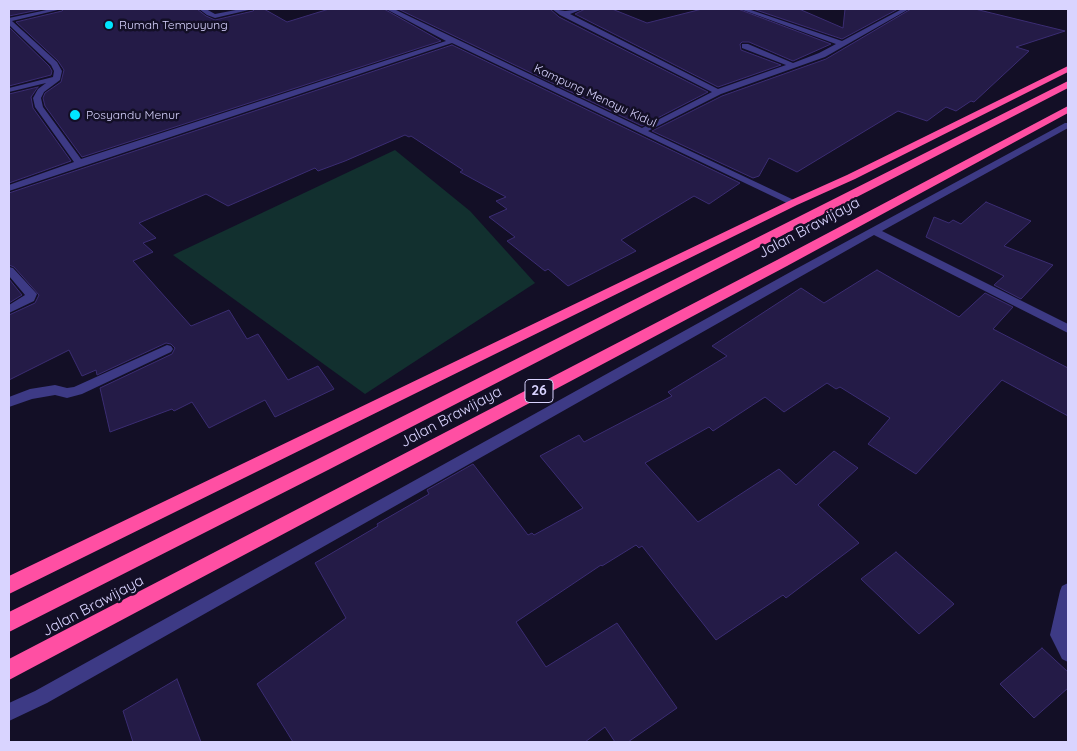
<!DOCTYPE html>
<html>
<head>
<meta charset="utf-8">
<style>
	body { margin:0 }
	#map { position:relative; width:1077px; height:751px; overflow:hidden; background:#130f26; font-family:Quicksand,sans-serif }
	canvas { display:block }
	.frame { position:absolute; inset:0; border:10px solid #d9d4ff; pointer-events:none }
</style>
</head>
<body>
<div id="map">
<canvas width="1077" height="751"></canvas>
<div class="frame"></div>
</div>
<script>
const ctx = document.querySelector('canvas').getContext('2d');
ctx.lineJoin = 'round';
function fillPath(path, color) {
  ctx.fillStyle = color;
  ctx.fill(path, 'evenodd');
}
function toPath(rows) {
  const path = new Path2D();
  for (const r of rows) {
    path.moveTo(r[0], r[1]);
    for (let i = 2; i < r.length; i += 2) path.lineTo(r[i], r[i + 1]);
  }
  return path;
}
function strokePath(path, color, width, dash) {
  ctx.strokeStyle = color;
  ctx.lineWidth = width;
  ctx.lineCap = dash ? 'butt' : 'round';
  ctx.setLineDash(dash || []);
  ctx.stroke(path);
}
function write(font, color, halo, rows, align = 'center') {
  ctx.font = font + ' Quicksand,sans-serif';
  ctx.lineWidth = 5;
  ctx.setLineDash([]);
  ctx.textBaseline = 'middle';
  ctx.strokeStyle = halo;
  ctx.fillStyle = color;
  for (const [text, x, y, turn = 0] of rows) {
    ctx.save();
    ctx.translate(x, y);
    ctx.rotate((+turn || 0) * Math.PI / 180);
    ctx.textAlign = isNaN(turn) ? turn : align;
    if (halo) ctx.strokeText(text, 0, 0);
    ctx.fillText(text, 0, 0);
    ctx.restore();
  }
}
fillPath(toPath([
	[395,150,470,211,535,283,365,394,173,255]
]), '#12302f');
const building = toPath([
	[9,9,43,9,9,16,9,9],
	[64,9,197,9,206,16,215,20,253,11,255,9,264,9,287,22,329,9,384,9,441,41,82,157,45,106,43,98,45,93,61,82,64,70,58,61,16,22,62,11,64,9],
	[398,9,550,9,559,17,708,92,642,126,398,9],
	[585,9,612,9,647,23,702,9,738,9,831,44,793,61,749,42,742,42,740,44,741,50,781,65,718,87,575,14,585,9],
	[753,9,799,9,843,28,845,9,898,9,842,39,753,9],
	[911,9,975,9,1065,31,1016,47,1029,51,974,102,971,101,956,111,946,107,927,121,898,111,797,172,769,158,759,176,753,178,652,131,722,96,826,59,911,9],
	[9,27,49,66,52,71,51,75,9,86,9,27],
	[452,45,740,183,709,204,694,196,621,240,636,251,568,286,548,269,545,271,507,241,515,237,489,217,507,209,496,201,506,197,460,172,463,170,411,136,409,137,405,135,345,161,318,171,315,168,228,206,206,194,139,223,156,238,143,243,153,252,133,261,191,326,229,310,247,339,258,334,288,380,318,366,334,389,275,417,265,400,209,428,192,402,174,411,172,409,110,432,100,388,172,354,175,348,171,344,166,343,97,375,96,370,82,376,69,350,9,380,9,315,35,303,39,295,14,267,9,265,9,193,452,45],
	[38,87,31,97,33,108,71,161,9,183,9,94,38,87],
	[986,202,1031,221,1004,246,1053,265,1021,299,994,285,1004,276,926,237,934,217,949,223,953,220,961,224,986,202],
	[877,270,959,317,985,293,1013,307,993,329,1068,368,1068,416,1002,380,916,474,868,444,890,418,840,387,836,389,827,383,784,412,765,397,713,431,709,427,645,463,698,522,779,469,796,485,834,451,858,468,818,505,859,543,786,598,783,595,716,640,642,546,639,548,636,545,602,566,601,565,516,622,546,667,617,623,677,708,628,742,615,742,605,727,585,742,293,742,257,684,346,618,315,563,378,526,377,524,429,494,427,490,473,464,528,535,532,533,534,535,583,508,540,456,579,435,584,442,672,396,668,392,727,356,712,346,801,288,824,303,877,270],
	[9,279,22,295,9,303,9,279],
	[896,552,954,604,919,634,861,579,896,552],
	[1042,648,1068,672,1068,688,1034,718,1000,684,1042,648],
	[177,679,201,742,133,742,123,711,177,679]
]);
fillPath(building, '#241b47');
strokePath(building, '#3b2d73', 1);
fillPath(toPath([
	[51,9,62,9,12,21,57,62,62,71,60,80,44,92,41,98,43,107,81,159,446,41,386,9,394,9,642,128,712,92,560,15,552,9,565,11,583,9,570,14,718,89,786,65,742,48,742,44,748,44,793,63,819,53,836,44,740,9,748,9,842,41,902,9,909,9,825,57,721,94,648,131,796,201,796,205,793,206,452,43,9,191,9,185,74,162,35,107,33,98,38,89,46,83,9,92,9,88,53,77,54,71,51,65,9,25,9,18,51,9],
	[199,9,206,9,215,14,241,9,253,9,215,18,207,15,199,9],
	[1065,123,1068,123,1068,128,882,231,1068,324,1068,333,874,235,47,703,9,721,9,703,35,691,794,270,1065,123],
	[9,267,13,268,37,294,34,301,9,313,9,305,25,295,9,276,9,267],
	[167,345,171,346,173,349,171,352,82,394,67,398,55,395,32,399,9,407,9,397,30,389,55,385,67,388,74,387,167,345],
	[1068,583,1067,634,1068,662,1062,659,1050,635,1060,591,1062,586,1068,583]
]), '#3d3a85');
fillPath(toPath([
	[1068,66,1068,72,855,179,797,205,9,594,9,576,789,201,847,175,1068,66],
	[1068,81,1068,88,328,470,9,632,9,612,316,460,1068,81],
	[1068,106,1068,113,787,266,9,680,9,659,777,260,1068,106]
]), '#ff4fa3');
for (const [x, y, r, color] of [
	[109,25,5,"#00e5ff"],
	[75,115,6,"#00e5ff"]
]) {
  const dot = new Path2D();
  dot.arc(x, y, r, 0, 2 * Math.PI);
  ctx.fillStyle = color;
  ctx.fill(dot);
  strokePath(dot, '#130f26', 2);
}
write('12px', '#d9d4ff', '#130f26', [
	["Rumah Tempuyung",119,25],
	["Posyandu Menur",86,115]
], 'left');
write('12px', '#d9d4ff', '#130f26', [
	["Kampung Menayu Kidul",595,96,25]
]);
for (const [x, y, w] of [
	[539,391,28]
]) {
  const box = new Path2D();
  box.roundRect(x - w / 2, y - 11.5, w, 23, 4);
  ctx.fillStyle = '#130f26';
  ctx.fill(box);
  strokePath(box, '#d9d4ff', 1);
}
write('bold 14px', '#d9d4ff', null, [
	["26",539,391]
]);
write('15px', '#d9d4ff', '#130f26', [
	["Jalan Brawijaya",809,228,-28],
	["Jalan Brawijaya",451,417,-28],
	["Jalan Brawijaya",93,606,-28]
]);
</script>
</body>
</html>
